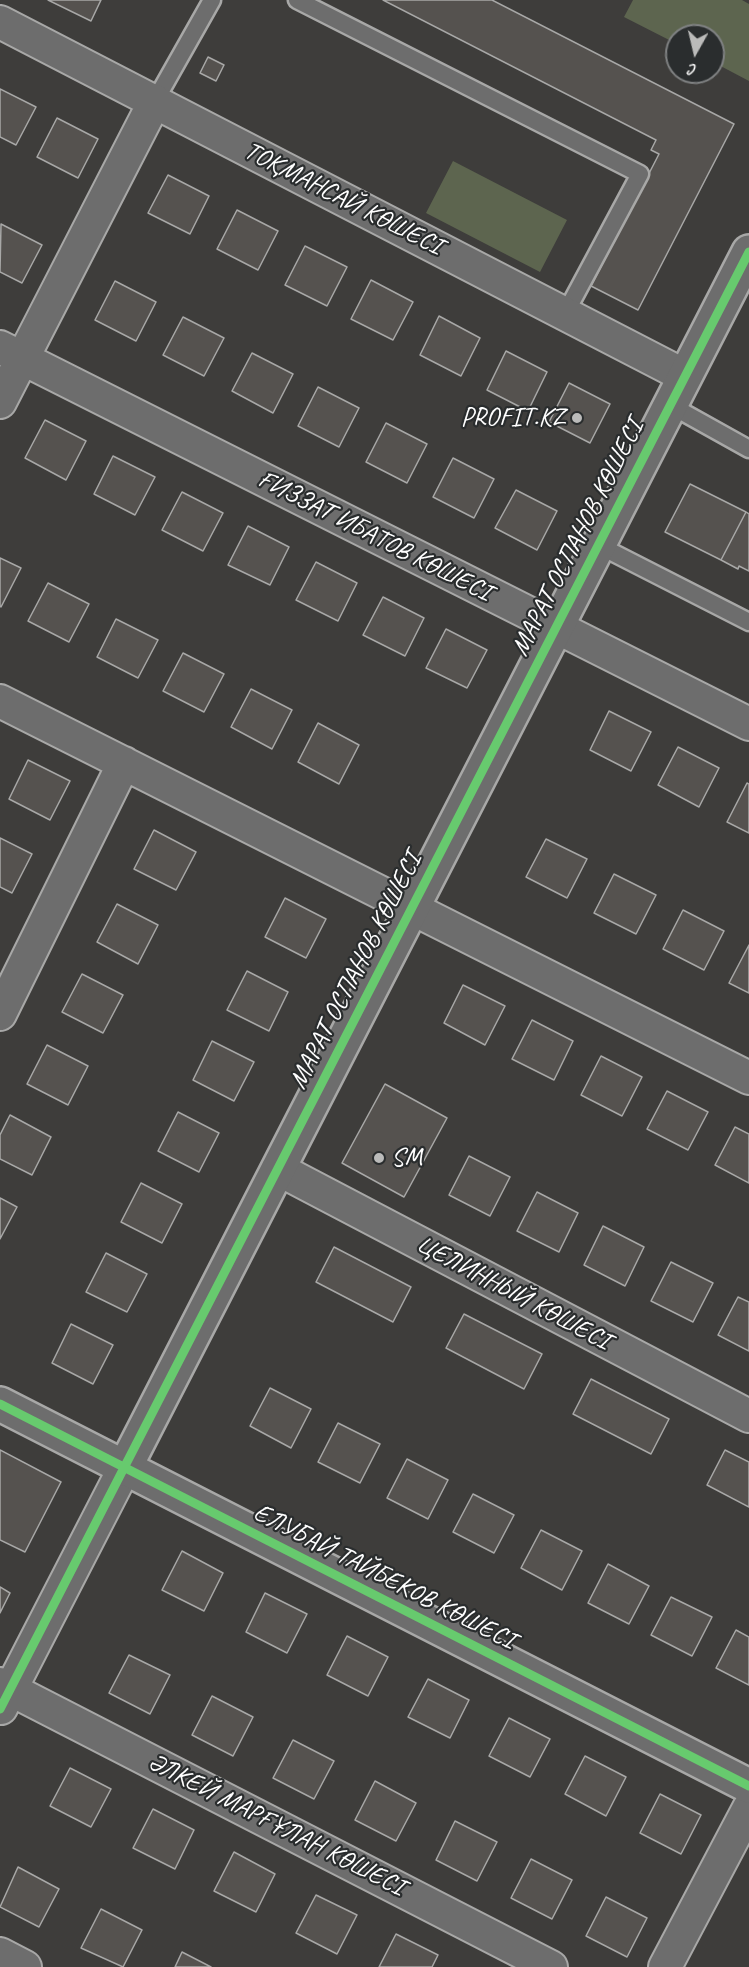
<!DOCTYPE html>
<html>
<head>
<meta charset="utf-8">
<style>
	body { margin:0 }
	#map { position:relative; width:749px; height:1967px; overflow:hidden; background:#3e3d3b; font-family:Caveat,sans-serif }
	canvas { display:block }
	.north { position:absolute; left:665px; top:24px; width:60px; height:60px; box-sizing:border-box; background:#2a2d2e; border:2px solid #7f8182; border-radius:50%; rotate:188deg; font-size:16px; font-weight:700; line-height:24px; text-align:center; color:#fff }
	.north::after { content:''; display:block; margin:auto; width:21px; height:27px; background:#bbbbba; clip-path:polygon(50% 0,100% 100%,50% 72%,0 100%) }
</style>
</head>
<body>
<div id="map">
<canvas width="749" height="1967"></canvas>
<div class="north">С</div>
</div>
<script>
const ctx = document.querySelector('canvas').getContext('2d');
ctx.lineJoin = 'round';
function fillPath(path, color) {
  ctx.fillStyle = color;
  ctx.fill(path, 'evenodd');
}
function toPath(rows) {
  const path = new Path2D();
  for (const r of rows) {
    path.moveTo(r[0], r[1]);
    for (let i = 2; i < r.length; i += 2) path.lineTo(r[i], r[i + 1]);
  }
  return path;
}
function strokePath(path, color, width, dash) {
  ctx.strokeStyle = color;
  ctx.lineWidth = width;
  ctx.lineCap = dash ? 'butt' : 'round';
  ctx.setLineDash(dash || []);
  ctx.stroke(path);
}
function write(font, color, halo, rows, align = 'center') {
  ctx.font = font + ' Caveat,sans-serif';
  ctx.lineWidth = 4.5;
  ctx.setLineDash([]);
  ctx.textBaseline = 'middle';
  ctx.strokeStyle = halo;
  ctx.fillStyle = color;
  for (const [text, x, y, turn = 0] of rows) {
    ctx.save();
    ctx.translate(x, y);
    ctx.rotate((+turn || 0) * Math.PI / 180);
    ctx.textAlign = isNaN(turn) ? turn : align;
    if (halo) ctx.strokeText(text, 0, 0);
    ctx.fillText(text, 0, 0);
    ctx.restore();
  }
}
fillPath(toPath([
	[633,0,742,0,749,4,749,81,713,62,713,36,677,36,677,44,624,17],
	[453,161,567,220,540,272,426,213]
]), '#5d654f');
const building = toPath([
	[48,0,101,0,91,21,48,0],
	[383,0,492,0,734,124,638,310,591,286,659,154,651,150,656,140,383,0],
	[208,57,224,65,216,81,200,73,208,57],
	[0,89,36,107,16,145,0,137,0,89],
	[57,118,98,139,78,178,37,157,57,118],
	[168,175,209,196,190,234,148,213,168,175],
	[237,210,278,231,258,270,217,249,237,210],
	[1,224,42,245,22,283,0,272,1,224],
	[305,246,347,267,327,306,285,285,305,246],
	[371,280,413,302,393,340,351,319,371,280],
	[115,281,156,302,136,341,95,320,115,281],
	[439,316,480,338,461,376,420,355,439,316],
	[183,317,224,338,204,376,163,355,183,317],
	[506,351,547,372,528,411,487,390,506,351],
	[252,353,293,374,273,413,232,391,252,353],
	[569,383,610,404,590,443,549,422,569,383],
	[318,387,359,408,339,447,298,426,318,387],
	[45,420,86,441,66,480,25,458,45,420],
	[386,423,427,444,407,483,366,462,386,423],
	[113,456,155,477,135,515,94,494,113,456],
	[453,458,494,479,474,518,433,497,453,458],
	[690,484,746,512,721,560,665,532,690,484],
	[516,490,557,511,537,550,495,528,516,490],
	[182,492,223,513,203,551,162,530,182,492],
	[746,512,749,514,749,571,739,566,738,569,721,560,746,512],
	[248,526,289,547,270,585,228,565,248,526],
	[0,558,21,568,1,607,0,606,0,558],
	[316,562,357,583,338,621,296,600,316,562],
	[48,583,89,604,69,642,28,621,48,583],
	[383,597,424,618,405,656,363,635,383,597],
	[116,619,158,640,138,678,97,657,116,619],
	[446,629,487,650,467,688,426,668,446,629],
	[183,653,224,674,204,712,163,691,183,653],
	[251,689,292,710,272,749,231,727,251,689],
	[609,711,651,732,631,771,590,750,609,711],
	[318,723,359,745,339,784,298,762,318,723],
	[678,747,719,768,699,807,658,785,678,747],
	[28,760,70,781,50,820,9,799,28,760],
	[747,783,749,784,749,833,727,822,747,783],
	[154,830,196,852,176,890,134,869,154,830],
	[0,838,32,854,12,893,0,887,0,838],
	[546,839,587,859,567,898,526,877,546,839],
	[614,874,656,895,636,934,594,913,614,874],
	[285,898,326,919,306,958,265,937,285,898],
	[117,904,158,925,138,964,97,942,117,904],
	[683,910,724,931,704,970,663,949,683,910],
	[749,945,749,993,729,983,749,945],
	[247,971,288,992,269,1031,227,1010,247,971],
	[82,974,123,995,103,1033,62,1012,82,974],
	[463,985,505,1006,485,1045,444,1023,463,985],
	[532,1020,573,1041,554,1080,512,1059,532,1020],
	[212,1041,254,1062,234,1101,193,1080,212,1041],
	[47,1045,88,1066,68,1105,27,1084,47,1045],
	[601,1056,642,1077,622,1116,581,1095,601,1056],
	[385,1084,447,1118,404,1197,342,1163,385,1084],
	[667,1091,708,1112,688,1150,647,1129,667,1091],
	[178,1112,219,1133,199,1172,158,1151,178,1112],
	[10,1115,51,1137,32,1175,0,1159,0,1135,10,1115],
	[735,1127,749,1134,749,1183,715,1165,735,1127],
	[469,1156,510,1177,490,1216,449,1195,469,1156],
	[141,1183,182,1204,162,1243,121,1222,141,1183],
	[537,1192,578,1213,559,1252,517,1231,537,1192],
	[0,1198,17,1207,0,1239,0,1198],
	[603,1226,644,1247,625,1286,584,1265,603,1226],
	[334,1247,411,1287,393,1322,316,1282,334,1247],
	[106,1253,147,1274,127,1312,86,1292,106,1253],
	[671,1262,713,1283,693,1322,651,1301,671,1262],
	[738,1297,749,1302,749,1351,718,1335,738,1297],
	[464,1314,542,1354,524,1389,446,1348,464,1314],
	[71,1324,113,1345,93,1384,52,1363,71,1324],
	[591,1379,669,1419,651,1454,573,1414,591,1379],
	[270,1388,311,1409,291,1448,250,1426,270,1388],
	[338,1423,380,1444,360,1483,318,1462,338,1423],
	[0,1450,61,1482,25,1552,0,1540,0,1450],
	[725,1450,749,1462,749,1507,707,1485,725,1450],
	[407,1459,448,1480,428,1519,387,1498,407,1459],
	[473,1494,514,1515,494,1553,453,1532,473,1494],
	[541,1530,582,1551,562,1590,521,1568,541,1530],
	[182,1551,223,1573,204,1611,162,1590,182,1551],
	[608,1564,649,1586,629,1624,588,1603,608,1564],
	[0,1587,10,1593,0,1613,0,1587],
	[265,1593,307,1614,287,1653,246,1632,265,1593],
	[671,1597,712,1617,692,1656,651,1635,671,1597],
	[736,1630,749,1637,749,1685,716,1668,736,1630],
	[347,1636,388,1657,368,1696,327,1675,347,1636],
	[129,1655,170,1675,150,1714,109,1693,129,1655],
	[428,1679,469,1700,450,1738,408,1717,428,1679],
	[212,1696,253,1717,233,1756,192,1735,212,1696],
	[509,1718,550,1739,530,1777,489,1756,509,1718],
	[293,1740,334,1761,314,1799,273,1778,293,1740],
	[585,1756,626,1777,606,1816,565,1794,585,1756],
	[70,1768,111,1789,91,1827,50,1806,70,1768],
	[375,1781,416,1803,396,1841,355,1820,375,1781],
	[660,1794,701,1815,681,1854,640,1833,660,1794],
	[153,1809,194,1830,175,1869,133,1848,153,1809],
	[455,1821,497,1842,477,1881,436,1860,455,1821],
	[234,1852,275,1874,256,1912,214,1891,234,1852],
	[531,1859,572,1880,552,1919,511,1898,531,1859],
	[18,1867,59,1889,39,1927,0,1907,18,1867],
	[316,1895,357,1915,337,1954,296,1933,316,1895],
	[606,1897,647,1918,627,1957,586,1936,606,1897],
	[101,1909,142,1930,123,1967,81,1948,101,1909],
	[396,1934,438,1955,432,1967,379,1967,396,1934],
	[182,1952,211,1967,175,1967,182,1952]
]);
fillPath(building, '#55524f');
strokePath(building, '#a8a8a7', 1.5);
const service = toPath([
	[297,0,640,174,565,314],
	[155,101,212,0],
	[670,405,749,449],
	[598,545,749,622]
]);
const minor = toPath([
	[0,22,685,376],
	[0,347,749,724],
	[0,402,155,101],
	[0,701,749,1078],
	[0,1014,124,763],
	[278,1169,749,1416],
	[0,1684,551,1967],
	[1,1708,124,1469],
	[0,1954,25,1967],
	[665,1967,749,1808]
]);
const tertiary = toPath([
	[0,1404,749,1786],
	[124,1469,749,252]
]);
strokePath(service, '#a8a8a7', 21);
strokePath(minor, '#a8a8a7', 36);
strokePath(tertiary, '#a8a8a7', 38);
strokePath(service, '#6d6d6d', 16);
strokePath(minor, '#6d6d6d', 32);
strokePath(tertiary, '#6d6d6d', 33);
strokePath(toPath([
	[0,1404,749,1786],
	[0,1709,749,252]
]), '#67ca6e', 9);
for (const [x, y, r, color] of [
	[577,418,6,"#bbbbba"],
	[379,1158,6,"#bbbbba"]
]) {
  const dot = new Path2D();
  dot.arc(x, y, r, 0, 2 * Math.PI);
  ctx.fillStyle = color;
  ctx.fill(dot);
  strokePath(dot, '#2a2d2e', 2);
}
write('26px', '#fff', '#2a2d2e', [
	["ТОҚМАНСАЙ КӨШЕСІ",343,199,27],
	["ҒИЗЗАТ ИБАТОВ КӨШЕСІ",374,536,27],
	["МАРАТ ОСПАНОВ КӨШЕСІ",578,538,-63],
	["МАРАТ ОСПАНОВ КӨШЕСІ",356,971,-63],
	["ЦЕЛИННЫЙ КӨШЕСІ",513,1293,28],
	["ЕЛУБАЙ ТАЙБЕКОВ КӨШЕСІ",384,1577,27],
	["ӘЛКЕЙ МАРҒҰЛАН КӨШЕСІ",276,1825,27]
]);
write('26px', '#fff', '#2a2d2e', [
	["PROFIT.KZ",565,418],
	["SM",391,1158,"left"]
], 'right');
</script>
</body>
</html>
